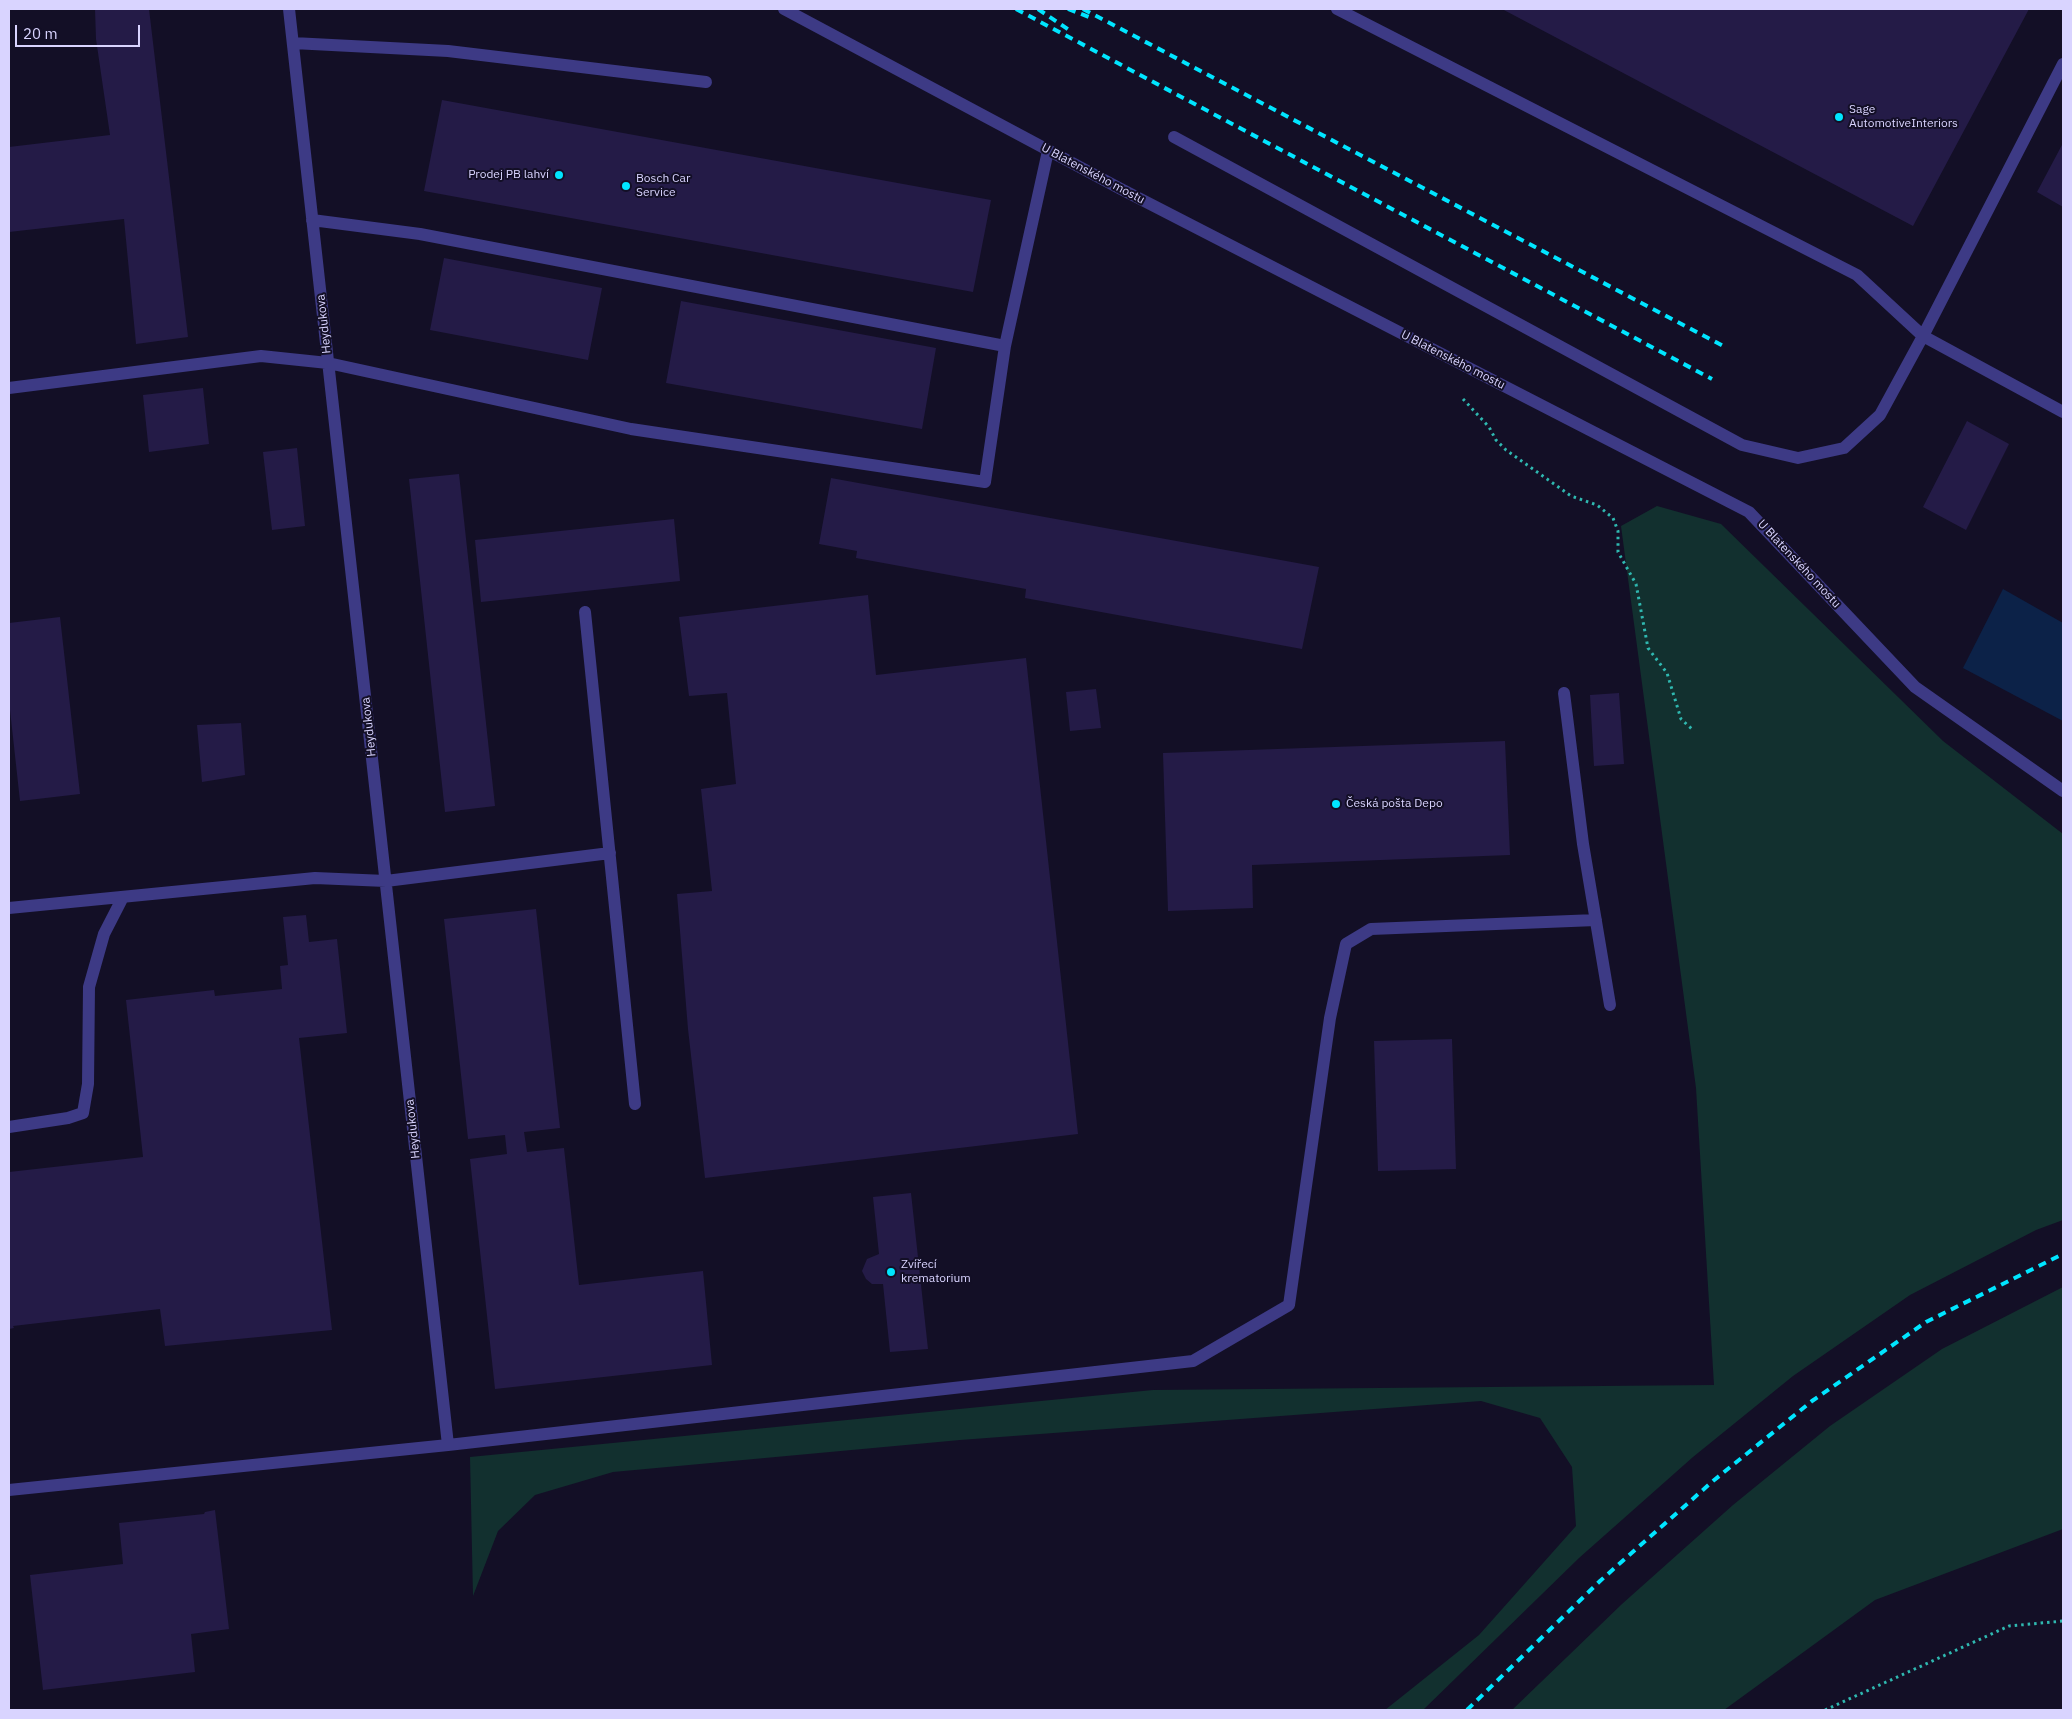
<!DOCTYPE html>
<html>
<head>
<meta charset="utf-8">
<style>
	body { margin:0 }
	#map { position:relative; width:2072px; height:1719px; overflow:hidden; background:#130f26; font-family:"IBM Plex Sans",sans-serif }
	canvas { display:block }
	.frame { position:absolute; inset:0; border:10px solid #d9d4ff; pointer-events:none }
	.scale { position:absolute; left:15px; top:25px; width:125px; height:22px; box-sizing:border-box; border:2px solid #d9d4ff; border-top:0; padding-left:6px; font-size:15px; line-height:18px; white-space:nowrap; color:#d9d4ff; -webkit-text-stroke:4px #130f26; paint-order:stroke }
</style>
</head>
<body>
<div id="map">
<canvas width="2072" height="1719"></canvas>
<div class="frame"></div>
<div class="scale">20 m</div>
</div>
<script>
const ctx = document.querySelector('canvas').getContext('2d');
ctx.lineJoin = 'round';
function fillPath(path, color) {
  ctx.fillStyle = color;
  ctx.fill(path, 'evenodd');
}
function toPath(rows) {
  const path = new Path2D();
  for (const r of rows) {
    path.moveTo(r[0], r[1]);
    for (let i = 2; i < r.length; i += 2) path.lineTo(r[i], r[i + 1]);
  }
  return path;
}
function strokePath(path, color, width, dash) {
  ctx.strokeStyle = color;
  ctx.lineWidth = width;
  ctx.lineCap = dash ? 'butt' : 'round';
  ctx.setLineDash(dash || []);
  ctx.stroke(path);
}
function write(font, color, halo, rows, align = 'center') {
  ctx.font = font + ' "IBM Plex Sans",sans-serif';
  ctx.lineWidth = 4;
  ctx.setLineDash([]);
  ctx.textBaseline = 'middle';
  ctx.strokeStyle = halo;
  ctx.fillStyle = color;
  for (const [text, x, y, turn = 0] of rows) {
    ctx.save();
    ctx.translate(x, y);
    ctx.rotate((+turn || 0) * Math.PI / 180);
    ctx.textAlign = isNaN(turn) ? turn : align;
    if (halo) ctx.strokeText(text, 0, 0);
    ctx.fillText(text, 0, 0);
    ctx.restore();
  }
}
fillPath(toPath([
	[1657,506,1721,524,1943,741,2063,834,2063,1220,2036,1230,1910,1295,1793,1376,1693,1457,1579,1558,1423,1710,1385,1710,1479,1635,1576,1526,1572,1467,1540,1418,1481,1401,960,1440,613,1472,535,1495,498,1531,473,1596,470,1457,1153,1390,1714,1385,1696,1088,1621,526],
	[2063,1287,2063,1529,1875,1600,1724,1710,1512,1710,1622,1604,1733,1505,1830,1426,1942,1349]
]), '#12302f');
fillPath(toPath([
	[2003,589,2063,623,2063,721,1963,668]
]), '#0c2248');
fillPath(toPath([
	[95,9,149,9,188,337,136,344,124,219,9,232,9,147,110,135,96,39],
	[1502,9,2029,9,1913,226],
	[442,100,991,200,973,292,424,191],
	[2063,143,2063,207,2037,192],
	[444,258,602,288,588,360,430,330],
	[681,301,936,348,922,429,666,383],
	[203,388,209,444,149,452,143,395],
	[1967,421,2009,444,1966,530,1923,507],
	[297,448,305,526,272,530,263,452],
	[459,474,495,806,445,812,409,479],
	[831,478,1319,567,1302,649,1025,598,1026,589,856,558,857,551,819,544],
	[674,519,680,581,481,602,475,540],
	[868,595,876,675,1026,658,1078,1134,705,1178,688,1029,677,894,712,891,701,789,736,784,727,693,689,696,679,617],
	[60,617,80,794,20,801,9,701,9,623],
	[1096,689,1101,728,1070,731,1066,692],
	[1619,693,1624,764,1594,766,1590,695],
	[241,723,245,775,202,782,197,725],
	[1505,741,1510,855,1252,865,1253,908,1168,911,1163,753],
	[536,909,560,1128,524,1132,527,1152,564,1148,579,1285,703,1271,712,1365,495,1389,470,1159,507,1154,505,1135,468,1139,444,919],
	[306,915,309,942,337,939,347,1033,299,1038,332,1330,165,1346,160,1309,13,1326,14,1328,9,1329,9,1172,143,1157,126,1000,214,990,215,996,282,989,280,966,288,965,283,917],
	[1452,1039,1456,1169,1378,1171,1374,1041],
	[911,1193,928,1349,890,1352,883,1284,872,1284,866,1279,862,1271,867,1259,879,1254,873,1197],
	[215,1510,229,1629,191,1634,195,1672,43,1690,30,1575,123,1564,119,1523,204,1514,205,1512]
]), '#241b47');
strokePath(toPath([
	[1463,399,1489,427,1496,440,1506,450,1571,496,1597,505,1613,518,1618,531,1618,552,1636,584,1648,648,1667,673,1681,719,1694,731],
	[1825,1710,2009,1626,2063,1621]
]), '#2fb8b0', 3, [2.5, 4]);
strokePath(toPath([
	[289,9,448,1445],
	[784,9,1119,188,1749,512,1915,687,2063,791],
	[293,43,448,51,706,82],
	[2063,64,1923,336,2063,412],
	[1174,137,1742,445,1798,458,1844,448,1880,415,1923,336,1857,275,1337,9],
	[312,220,420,234,1005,346],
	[9,388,261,356,328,363,631,429,985,482,1005,346,1048,151],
	[585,612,635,1104],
	[1564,693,1583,844,1610,1005],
	[9,908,315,878,386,881,610,853],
	[9,1127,68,1118,83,1113,88,1084,89,987,104,934,123,897],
	[9,1490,448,1445,1193,1361,1289,1305,1330,1018,1346,944,1371,929,1596,920]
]), '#3d3a85', 12);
strokePath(toPath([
	[1016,9,1712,379],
	[1038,9,1069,30],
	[1068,9,1089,17],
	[1083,9,1727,348],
	[1467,1710,1600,1581,1713,1481,1812,1401,1926,1322,2063,1254]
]), '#00e5ff', 4, [8, 6]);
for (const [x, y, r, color] of [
	[1839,117,5,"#00e5ff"],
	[559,175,5,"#00e5ff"],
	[626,186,5,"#00e5ff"],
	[1336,804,5,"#00e5ff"],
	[891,1272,5,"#00e5ff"]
]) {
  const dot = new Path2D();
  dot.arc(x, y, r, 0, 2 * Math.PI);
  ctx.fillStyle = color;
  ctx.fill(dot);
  strokePath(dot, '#130f26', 2);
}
write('12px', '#d9d4ff', '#130f26', [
	["Sage",1849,110],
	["AutomotiveInteriors",1849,124],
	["Prodej PB lahví",549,175,"right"],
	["Bosch Car",636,179],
	["Service",636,193],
	["Česká pošta Depo",1346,804],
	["Zvířecí",901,1265],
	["krematorium",901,1279]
], 'left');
write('12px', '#d9d4ff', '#130f26', [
	["U Blatenského mostu",1093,174,28],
	["Heydukova",324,324,-96],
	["U Blatenského mostu",1453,360,27],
	["U Blatenského mostu",1799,564,47],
	["Heydukova",369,727,-96],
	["Heydukova",413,1129,-96]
]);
</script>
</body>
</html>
